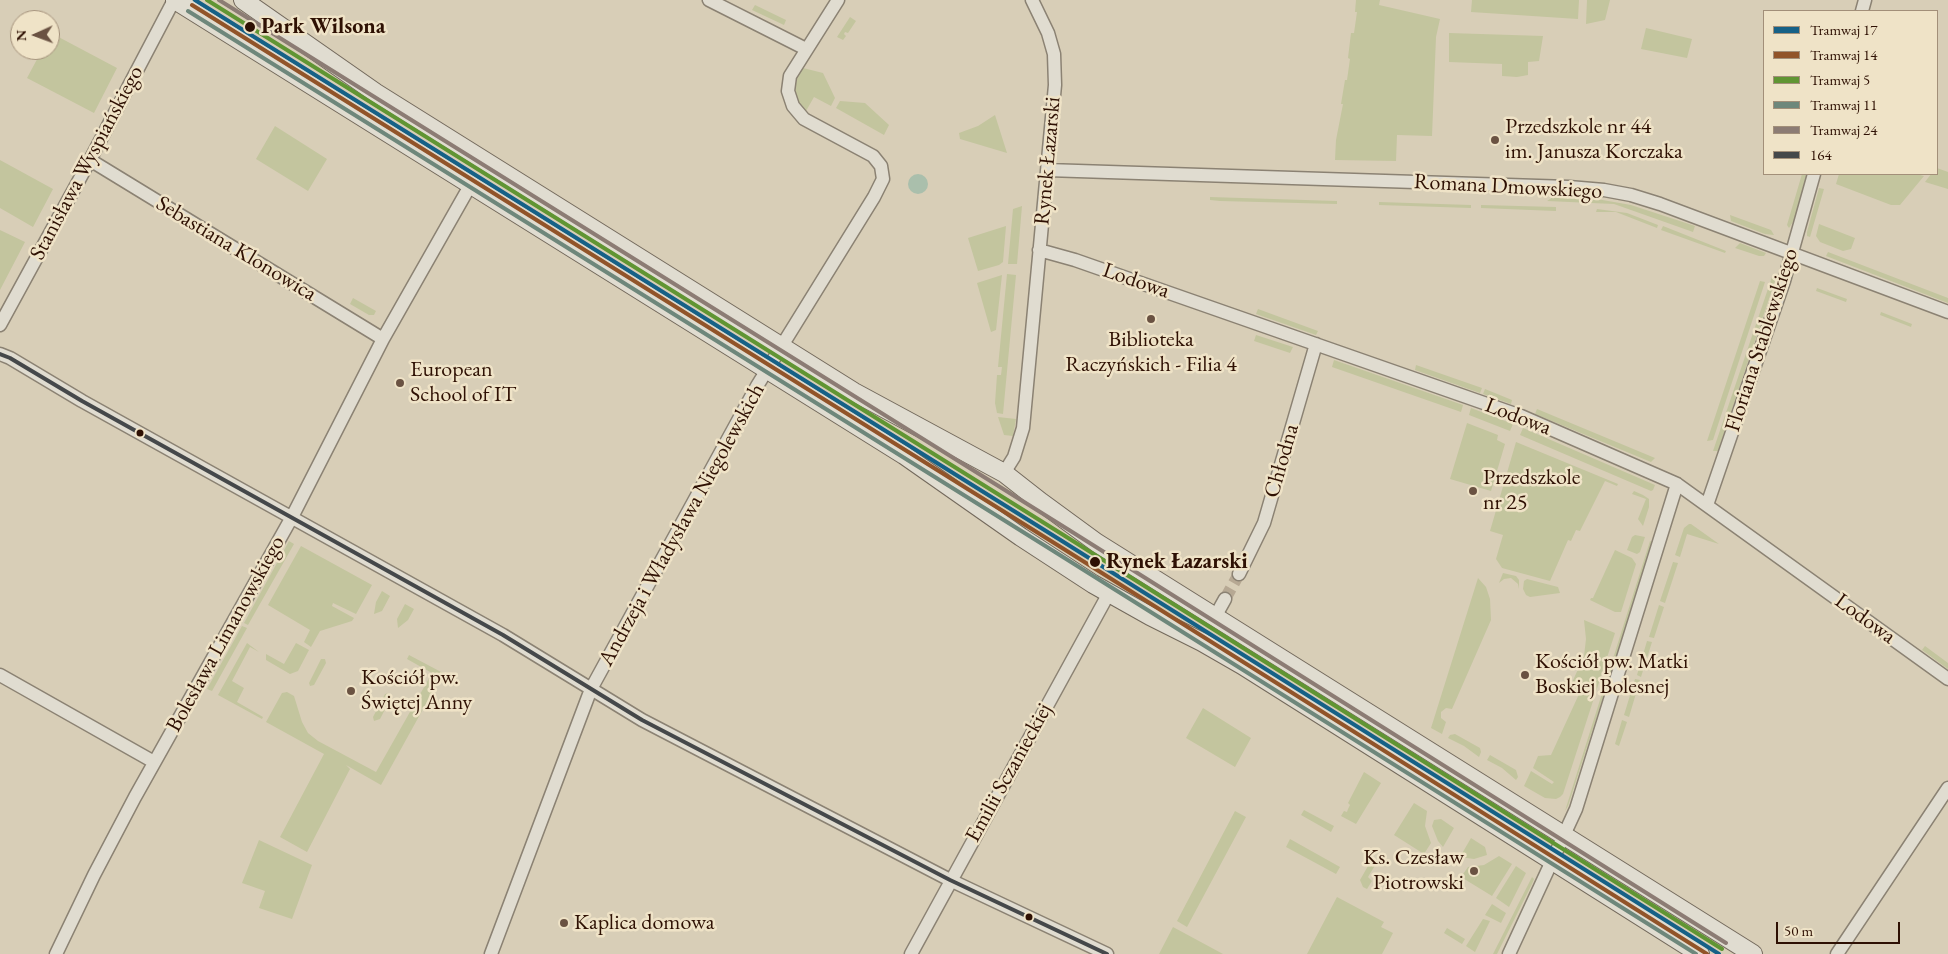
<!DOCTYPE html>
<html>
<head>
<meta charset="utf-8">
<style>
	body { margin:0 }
	#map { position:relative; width:1948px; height:954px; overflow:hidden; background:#d8ceb7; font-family:"EB Garamond",serif }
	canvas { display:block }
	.legend { position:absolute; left:1763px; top:10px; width:175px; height:165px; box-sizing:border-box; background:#efe3c7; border:1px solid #a28f79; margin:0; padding:6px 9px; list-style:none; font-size:15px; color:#2e1003 }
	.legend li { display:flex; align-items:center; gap:10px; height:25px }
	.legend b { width:25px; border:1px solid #a28f79 }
	.north { position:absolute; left:10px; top:10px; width:50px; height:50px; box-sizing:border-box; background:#efe3c7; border:1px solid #a28f79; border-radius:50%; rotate:268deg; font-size:14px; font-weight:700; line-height:20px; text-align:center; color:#2e1003 }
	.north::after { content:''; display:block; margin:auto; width:18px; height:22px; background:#6a5242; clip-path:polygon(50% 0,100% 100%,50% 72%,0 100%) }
	.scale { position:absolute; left:1776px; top:922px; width:124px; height:22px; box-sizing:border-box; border:2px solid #2e1003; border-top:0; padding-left:6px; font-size:15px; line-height:18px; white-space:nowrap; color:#2e1003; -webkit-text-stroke:4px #efe3c7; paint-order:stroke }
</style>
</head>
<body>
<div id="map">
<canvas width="1948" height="954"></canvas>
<ul class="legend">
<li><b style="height:6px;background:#166187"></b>Tramwaj 17</li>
<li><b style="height:6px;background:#915429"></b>Tramwaj 14</li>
<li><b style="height:6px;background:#609533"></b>Tramwaj 5</li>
<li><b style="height:6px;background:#6e877b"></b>Tramwaj 11</li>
<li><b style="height:6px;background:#8c7c74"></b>Tramwaj 24</li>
<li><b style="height:6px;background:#45484a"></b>164</li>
</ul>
<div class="north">N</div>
<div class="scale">50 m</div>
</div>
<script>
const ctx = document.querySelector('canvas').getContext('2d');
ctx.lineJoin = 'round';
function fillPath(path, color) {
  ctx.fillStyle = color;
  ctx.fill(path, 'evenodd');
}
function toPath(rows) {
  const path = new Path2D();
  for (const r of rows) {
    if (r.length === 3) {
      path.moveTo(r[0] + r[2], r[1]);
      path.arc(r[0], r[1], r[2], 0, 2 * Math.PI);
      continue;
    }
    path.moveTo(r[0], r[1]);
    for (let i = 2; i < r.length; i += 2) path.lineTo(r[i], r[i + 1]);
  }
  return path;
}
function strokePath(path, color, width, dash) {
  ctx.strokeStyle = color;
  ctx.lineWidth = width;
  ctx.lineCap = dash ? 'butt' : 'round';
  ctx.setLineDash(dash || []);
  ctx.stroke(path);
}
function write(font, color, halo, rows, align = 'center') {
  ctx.font = font + ' "EB Garamond",serif';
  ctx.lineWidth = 5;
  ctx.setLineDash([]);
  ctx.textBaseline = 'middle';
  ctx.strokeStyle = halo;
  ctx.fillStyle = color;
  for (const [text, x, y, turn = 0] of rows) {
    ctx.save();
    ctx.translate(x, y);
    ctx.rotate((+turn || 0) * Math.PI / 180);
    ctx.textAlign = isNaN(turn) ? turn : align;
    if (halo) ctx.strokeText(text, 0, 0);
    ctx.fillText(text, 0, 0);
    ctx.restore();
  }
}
fillPath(toPath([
	[1356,0,1380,0,1379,5,1440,19,1436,37,1432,136,1397,135,1396,161,1335,160,1336,140,1343,104,1341,104,1345,80,1347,80,1350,59,1348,58,1351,33,1354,33,1357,12,1355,12],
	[1472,0,1579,0,1578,19,1471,12],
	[1587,0,1610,0,1605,20,1586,24],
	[755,5,786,20,784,25,752,10],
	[850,17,856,21,848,33,845,32,844,34,846,36,843,40,837,37],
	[1646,28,1692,39,1687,58,1641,49],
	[51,33,117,68,94,113,27,78,42,50,50,50],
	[1449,33,1543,36,1539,61,1528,62,1528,75,1517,77,1502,76,1502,64,1449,62],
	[803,68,823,73,835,98,831,106,814,97,806,111,801,107,796,97,795,90,797,78],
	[840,101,865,103,889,125,884,135,836,108],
	[995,115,1007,153,960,139,959,133,978,126],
	[275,126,327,159,308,191,256,159],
	[0,160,53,189,33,227,0,208],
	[1937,168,1948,172,1948,189,1925,182,1931,174,1937,174],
	[1802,174,1807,174,1795,219,1789,228,1787,225],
	[1839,174,1916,174,1924,176,1900,205,1891,205,1836,184],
	[1819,188,1824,189,1810,237,1807,236,1807,232],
	[1556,195,1591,198,1631,205,1695,226,1693,232,1614,204,1547,201],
	[1210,197,1337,201,1337,204,1220,201,1210,200],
	[1379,202,1471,205,1471,208,1379,205],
	[1481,205,1556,207,1556,211,1481,208],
	[1022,206,1017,264,1008,264,1013,209],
	[1597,209,1627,213,1658,225,1657,228,1616,212,1596,212],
	[1730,215,1771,230,1774,235,1765,234,1731,221],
	[1819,224,1855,238,1851,249,1843,251,1820,242,1816,236],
	[1006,226,1003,262,999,265,978,271,968,238],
	[1663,226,1726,251,1725,253,1661,230],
	[0,230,25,242,0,290],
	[1740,243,1766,253,1764,256,1759,256,1735,248],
	[1828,252,1948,298,1948,303,1826,256],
	[1007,274,1016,275,1003,414,997,413,995,403,997,375,1001,375,1002,367,998,367],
	[1002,275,996,330,991,332,977,283],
	[1772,277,1776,278,1718,451,1713,451],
	[1760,281,1765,282,1713,440,1707,441],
	[1817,288,1847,299,1846,302,1816,291],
	[353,298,376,311,374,315,369,315,350,304],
	[1258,309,1318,331,1316,335,1256,314],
	[1881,312,1912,324,1911,327,1880,315],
	[1256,335,1293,347,1290,353,1254,341],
	[1334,360,1463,405,1461,412,1332,367],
	[1416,365,1482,388,1480,393,1415,370],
	[1485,389,1512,400,1511,404,1483,394],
	[1471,408,1513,424,1510,431,1469,415],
	[1537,409,1655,458,1651,462,1535,414],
	[998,417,1016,419,1013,436,1004,435],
	[1467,423,1498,435,1497,440,1505,444,1491,491,1450,479],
	[1523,428,1655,485,1653,490,1651,491,1520,435],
	[1516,442,1618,484,1617,486,1605,481,1580,531,1576,530,1571,541,1568,540,1550,581,1502,568,1496,559,1503,535,1490,531],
	[1634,491,1643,495,1649,499,1649,507,1643,526,1638,519,1646,499,1632,494],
	[1689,524,1691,524,1719,544,1687,534,1680,557,1675,555,1684,528],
	[1635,535,1645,537,1640,552,1637,554,1627,550,1632,537],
	[289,541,294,544,248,625,244,623],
	[1650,541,1653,542,1568,806,1565,811],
	[301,546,372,585,356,614,333,603,332,606,354,618,352,621,320,631,311,647,304,642,310,630,268,605],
	[1615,550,1632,558,1636,564,1621,612,1615,612,1590,600,1591,598,1593,598],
	[1673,562,1678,563,1665,603,1660,601],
	[1503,573,1516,576,1519,580,1519,589,1518,584,1511,578,1504,579,1499,583],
	[1478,578,1486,587,1490,599,1491,620,1452,709,1446,708,1441,712,1441,718,1446,722,1442,734,1431,728],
	[1527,579,1558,587,1560,593,1530,597,1526,595,1523,589,1524,581],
	[382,591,390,596,382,611,374,614,376,602],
	[405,604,414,609,408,620,398,628,397,619],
	[1659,605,1664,607,1654,638,1649,637],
	[1584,620,1615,633,1563,794,1560,797,1556,799,1545,798,1524,786,1531,771,1552,784,1554,782,1533,768,1538,756,1551,755,1580,692,1570,687,1584,656,1586,639],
	[242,626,247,628,212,691,207,689],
	[1647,641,1652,642,1641,677,1637,675],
	[247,643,259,652,250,647,232,681,244,688,237,702,263,717,262,719,218,695],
	[296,643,309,650,298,671,290,674,266,660,266,654,284,664],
	[1925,646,1948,663,1948,669,1922,650],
	[409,655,443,673,381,785,346,765,350,769,307,852,280,837,324,754,266,722,282,693,287,692,294,696,302,722,308,733,318,741,376,772,432,673,407,659],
	[321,659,325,659,326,663,314,685,310,686,309,683],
	[1635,679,1640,680,1629,717,1624,715],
	[389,693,391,698,380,719,374,721,373,717,385,694],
	[1203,708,1251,738,1235,767,1186,738],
	[1622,720,1627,722,1619,746,1615,744],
	[1455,734,1480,748,1481,752,1479,757,1464,746,1448,738,1450,735],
	[1490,755,1516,770,1518,777,1516,780,1502,768,1487,760],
	[1364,772,1381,783,1356,824,1341,816,1344,811,1347,812,1348,809,1350,805,1348,803],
	[1414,803,1427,811,1425,826,1431,843,1424,854,1394,835],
	[1304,810,1334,826,1331,832,1301,815],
	[1235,811,1246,817,1187,927,1177,921],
	[1441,819,1454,828,1443,847,1438,841,1432,826,1434,820],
	[1471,838,1485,847,1487,855,1474,859,1460,857],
	[1290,839,1340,867,1336,874,1286,847],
	[259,840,312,865,292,919,259,908,265,891,242,883],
	[1499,856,1512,864,1492,896,1461,877,1468,867,1484,865],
	[1372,859,1377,862,1368,877,1372,881,1367,889,1363,887,1360,880],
	[1516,866,1526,873,1509,907,1496,898],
	[1532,877,1534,879,1532,884,1497,954,1493,954],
	[1337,897,1384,922,1381,927,1393,933,1382,954,1307,954],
	[1492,904,1506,913,1501,923,1485,915],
	[1483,919,1490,921,1475,952,1466,946],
	[1173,927,1223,954,1159,954],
	[1447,928,1465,939,1462,944,1444,933]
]), '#c3c59e');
fillPath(toPath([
	[918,184,10]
]), '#aabfac');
strokePath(toPath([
	[1225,599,1239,574]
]), '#b6a893', 12, [12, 6]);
const street = toPath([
	[709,0,806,49],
	[1862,11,1865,0],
	[90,160,383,339],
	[1047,170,1569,187,1604,190,1631,195,1660,204,1948,312],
	[1039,250,1075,260,1521,416,1677,484,1948,679],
	[0,325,90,160,174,0],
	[0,354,10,358,82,401,503,635,642,720,950,880,1107,954],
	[1004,473,1014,457,1023,428,1055,85,1054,54,1048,33,1032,0],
	[1707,505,1784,281,1814,174],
	[1239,574,1264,523,1316,344],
	[1215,617,1225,599],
	[0,675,154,762],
	[56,954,94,875,135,797,292,517,383,339,471,184],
	[491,954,591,689,757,386,874,197,883,179,881,166,873,156,804,119,793,106,788,91,790,76,838,0],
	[911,954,1109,593],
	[1509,954,1576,809,1677,484],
	[1837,954,1948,788]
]);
const secondary = toPath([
	[175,0,904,455,1021,537,1093,584,1150,616,1202,642,1242,665,1700,954],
	[243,0,376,93,854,392,1004,473,1041,502,1097,543,1753,954]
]);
strokePath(street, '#8b8273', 15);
strokePath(secondary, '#73695c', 20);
strokePath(street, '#e0dcd0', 12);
strokePath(secondary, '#e0dcd0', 18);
strokePath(toPath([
	[0,354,10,358,82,401,503,635,642,720,950,880,1107,954]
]), '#45484a', 4);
strokePath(toPath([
	[195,0,1062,541,1719,954]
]), '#166187', 4);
strokePath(toPath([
	[192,5,1059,546,1707,954]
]), '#915429', 4);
strokePath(toPath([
	[207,0,1065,536,1722,949]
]), '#609533', 4);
strokePath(toPath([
	[188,11,1055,552,1696,954]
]), '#6e877b', 4);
strokePath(toPath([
	[219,0,1069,530,1726,943]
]), '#8c7c74', 4);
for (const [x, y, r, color] of [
	[250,27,6,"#2e1003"],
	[1495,140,5,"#6a5242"],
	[1151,319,5,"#6a5242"],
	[400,383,5,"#6a5242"],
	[140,433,4.5,"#2e1003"],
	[1473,491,5,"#6a5242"],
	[1095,562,6,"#2e1003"],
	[1525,675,5,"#6a5242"],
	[351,691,5,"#6a5242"],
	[1474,871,5,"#6a5242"],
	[1029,917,4.5,"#2e1003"],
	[564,923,5,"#6a5242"]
]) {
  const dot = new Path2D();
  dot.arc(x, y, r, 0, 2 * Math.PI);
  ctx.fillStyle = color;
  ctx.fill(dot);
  strokePath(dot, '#efe3c7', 2);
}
write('bold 22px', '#2e1003', '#efe3c7', [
	["Park Wilsona",261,27],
	["Rynek Łazarski",1106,562]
], 'left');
write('22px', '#2e1003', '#efe3c7', [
	["Przedszkole nr 44",1505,127],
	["im. Janusza Korczaka",1505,152],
	["Biblioteka",1151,340,"center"],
	["Raczyńskich - Filia 4",1151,365,"center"],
	["European",410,370],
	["School of IT",410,395],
	["Przedszkole",1483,478],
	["nr 25",1483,503],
	["Kościół pw. Matki",1535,662],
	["Boskiej Bolesnej",1535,687],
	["Kościół pw.",361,678],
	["Świętej Anny",361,703],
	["Ks. Czesław",1464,858,"right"],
	["Piotrowski",1464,883,"right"],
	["Kaplica domowa",574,923]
], 'left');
write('22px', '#2e1003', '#efe3c7', [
	["Rynek Łazarski",1048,161,-85],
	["Stanisława Wyspiańskiego",87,163,-62],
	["Romana Dmowskiego",1508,187,3],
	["Sebastiana Klonowica",236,249,31],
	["Lodowa",1136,281,19],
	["Floriana Stablewskiego",1762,340,-72],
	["Lodowa",1518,417,21],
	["Chłodna",1282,461,-74],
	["Andrzeja i Władysława Niegolewskich",682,525,-61],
	["Lodowa",1865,619,36],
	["Bolesława Limanowskiego",226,634,-61],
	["Emilii Sczanieckiej",1009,773,-61]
]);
</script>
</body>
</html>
